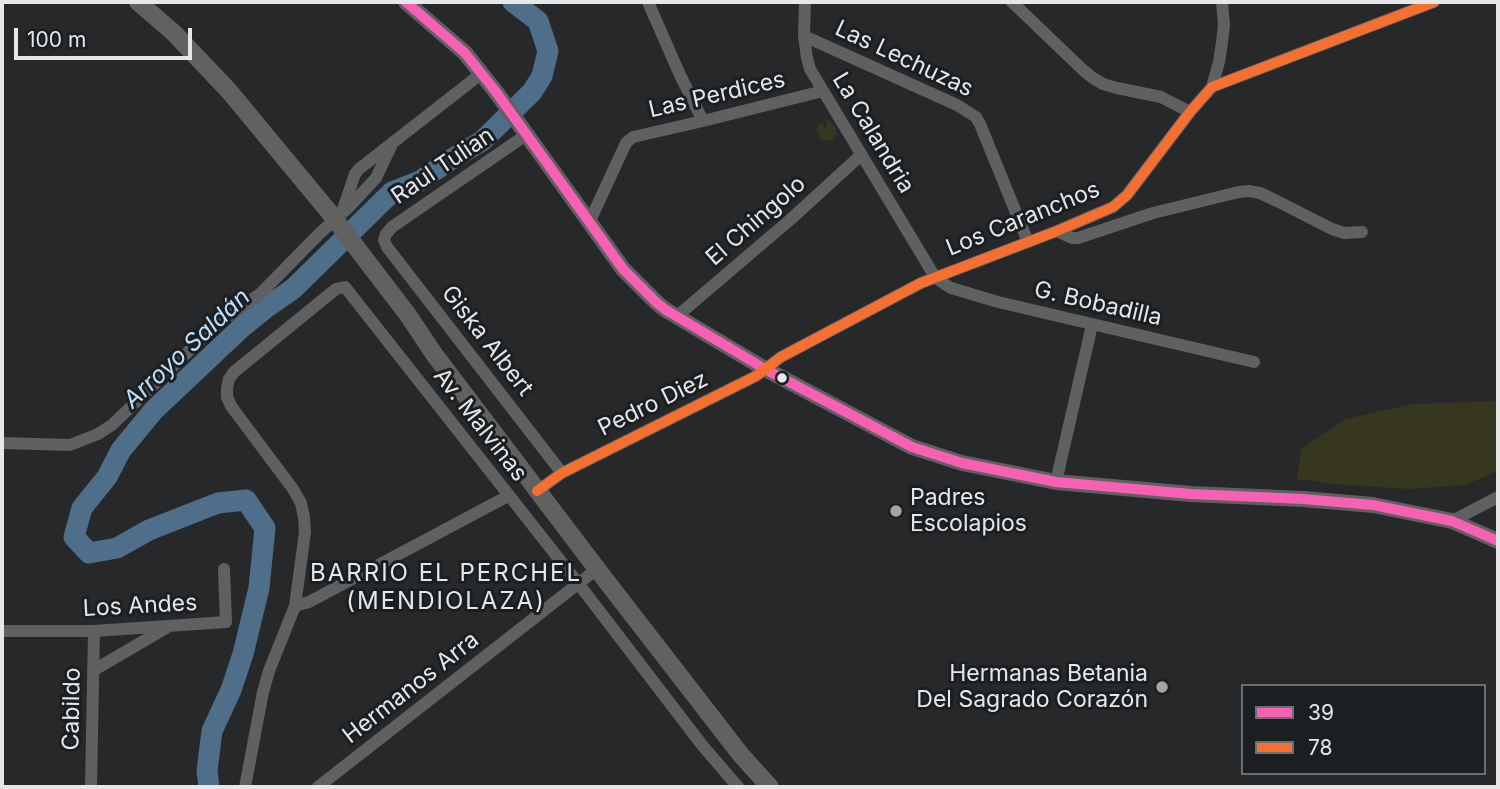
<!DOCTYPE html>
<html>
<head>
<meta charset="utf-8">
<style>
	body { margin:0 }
	#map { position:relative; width:1500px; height:789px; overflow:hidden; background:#26282a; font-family:Inter,sans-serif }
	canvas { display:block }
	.frame { position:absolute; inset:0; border:4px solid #e5e7e9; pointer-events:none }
	.legend { position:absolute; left:1241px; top:684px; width:245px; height:91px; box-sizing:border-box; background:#1c1f22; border:2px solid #6c6f72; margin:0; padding:9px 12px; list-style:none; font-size:21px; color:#e5e7e9 }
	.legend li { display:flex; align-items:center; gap:14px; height:35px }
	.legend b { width:35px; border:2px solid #6c6f72 }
	.scale { position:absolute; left:14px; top:28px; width:178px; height:32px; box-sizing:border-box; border:4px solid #e5e7e9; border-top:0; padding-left:9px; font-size:21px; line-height:24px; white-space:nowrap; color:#e5e7e9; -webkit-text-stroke:5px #1c1f22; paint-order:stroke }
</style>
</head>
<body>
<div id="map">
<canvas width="1500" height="789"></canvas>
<div class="frame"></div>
<ul class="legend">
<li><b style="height:9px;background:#f860b3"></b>39</li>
<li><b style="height:9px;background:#f46f30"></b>78</li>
</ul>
<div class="scale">100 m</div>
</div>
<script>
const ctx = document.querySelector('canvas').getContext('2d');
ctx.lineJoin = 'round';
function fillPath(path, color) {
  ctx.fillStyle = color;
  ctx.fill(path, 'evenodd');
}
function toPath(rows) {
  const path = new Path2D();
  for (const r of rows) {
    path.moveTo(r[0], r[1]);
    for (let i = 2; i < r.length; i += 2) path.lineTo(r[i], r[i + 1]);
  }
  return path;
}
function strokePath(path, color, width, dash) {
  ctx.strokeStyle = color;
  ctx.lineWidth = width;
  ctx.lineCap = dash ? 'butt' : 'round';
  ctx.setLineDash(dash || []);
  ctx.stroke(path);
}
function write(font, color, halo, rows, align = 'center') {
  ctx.font = font + ' Inter,sans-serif';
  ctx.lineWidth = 6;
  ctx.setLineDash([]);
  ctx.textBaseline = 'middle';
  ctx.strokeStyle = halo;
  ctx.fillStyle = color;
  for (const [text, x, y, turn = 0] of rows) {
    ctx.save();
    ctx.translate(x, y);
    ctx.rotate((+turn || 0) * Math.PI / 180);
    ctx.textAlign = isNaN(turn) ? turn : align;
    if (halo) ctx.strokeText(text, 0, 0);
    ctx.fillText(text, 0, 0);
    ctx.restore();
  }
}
fillPath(toPath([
	[828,120,836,127,836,134,834,138,828,141,822,140,819,137,816,129,822,122,825,130],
	[1498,401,1498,471,1465,485,1408,489,1335,484,1297,479,1301,449,1345,419,1412,404]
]), '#36371e');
strokePath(toPath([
	[209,787,207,771,212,731,231,690,243,654,259,588,265,528,246,500,218,503,149,530,117,548,89,553,74,537,82,508,107,477,121,450,154,410,241,328,267,307,293,289,392,192,420,181,450,160,482,141,532,92,542,76,548,51,538,21,513,2]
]), '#4e6e89', 21);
strokePath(toPath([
	[648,2,680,75,703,121],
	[805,2,804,36,807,58,810,69,935,277,943,283,951,288,998,302,1254,362],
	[1012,2,1083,70,1093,78,1103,84,1117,88,1161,97,1190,112],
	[804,36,957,105,976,117,980,124,1028,242],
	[1212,87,1219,62,1222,42,1224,25,1222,2],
	[526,135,392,227,386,234,384,240,387,247,562,473],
	[342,212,355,174,359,169,482,73],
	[589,223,626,143,633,137,703,121,823,91],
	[1057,231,1072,238,1078,238,1153,213,1239,192,1249,191,1260,193,1277,201,1332,229,1344,233,1362,232],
	[676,317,791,219,861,155],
	[2,443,70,445,98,434,112,425,217,324,260,294,320,233,349,207,376,178,393,142],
	[1056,482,1092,325],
	[537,491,562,473,756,376,781,357,921,283,1057,231,1113,207,1127,195,1190,112,1212,87,1434,2],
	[1452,521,1498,497],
	[295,606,309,602,508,496],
	[2,631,94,631,226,622,224,569],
	[94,670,166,628],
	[91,787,94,631],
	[245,787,263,692,269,671,295,606,305,532,304,517,301,503,293,489,231,406,227,397,227,388,229,379,234,372,336,289,345,287,578,583,702,745,738,787],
	[318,787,597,569]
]), '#5e6061', 12);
strokePath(toPath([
	[406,2,465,53,496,92,623,269,657,303,666,310,765,369,912,447,962,463,1056,482,1191,494,1303,499,1373,505,1452,521,1498,541]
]), '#5e6061', 16);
strokePath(toPath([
	[138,2,174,33,229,91,330,213,408,315,434,354,597,569,741,755,770,787]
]), '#616260', 18);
strokePath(toPath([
	[406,2,465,53,496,92,623,269,657,303,666,310,765,369,912,447,962,463,1056,482,1191,494,1303,499,1373,505,1452,521,1498,541]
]), '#f860b3', 10);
strokePath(toPath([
	[537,491,562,473,756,376,781,357,921,283,1057,231,1113,207,1127,195,1190,112,1212,87,1434,2]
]), '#f46f30', 10);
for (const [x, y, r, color] of [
	[782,378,6,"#e5e7e9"],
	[896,511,7,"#a2a4a6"],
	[1162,687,7,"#a2a4a6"]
]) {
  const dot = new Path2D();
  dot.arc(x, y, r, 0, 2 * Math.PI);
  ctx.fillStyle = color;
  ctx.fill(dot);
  strokePath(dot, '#1c1f22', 2.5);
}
write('23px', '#e5e7e9', '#1c1f22', [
	["Las Lechuzas",904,59,25],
	["Las Perdices",717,95,-13],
	["La Calandria",873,133,59],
	["Raul Tulian",443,166,-34],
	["Los Caranchos",1023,219,-22],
	["El Chingolo",756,221,-41],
	["G. Bobadilla",1098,304,13],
	["Giska Albert",487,341,52],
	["Pedro Diez",653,404,-26],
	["Av. Malvinas",480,425,52],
	["Los Andes",140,606,-3],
	["Hermanos Arra",411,688,-38],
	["Cabildo",72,709,-89]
]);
write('23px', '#e5e7e9', '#1c1f22', [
	["Padres",910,498],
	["Escolapios",910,524],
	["Hermanas Betania",1148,674,"right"],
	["Del Sagrado Corazón",1148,700,"right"]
], 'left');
write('italic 24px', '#bde0fd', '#1c1f22', [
	["Arroyo Saldán",187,349,-43]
]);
ctx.letterSpacing = '2px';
write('24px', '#e5e7e9', '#1c1f22', [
	["BARRIO EL PERCHEL",446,574],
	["(MENDIOLAZA)",446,602]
]);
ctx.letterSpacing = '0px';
</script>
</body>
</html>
